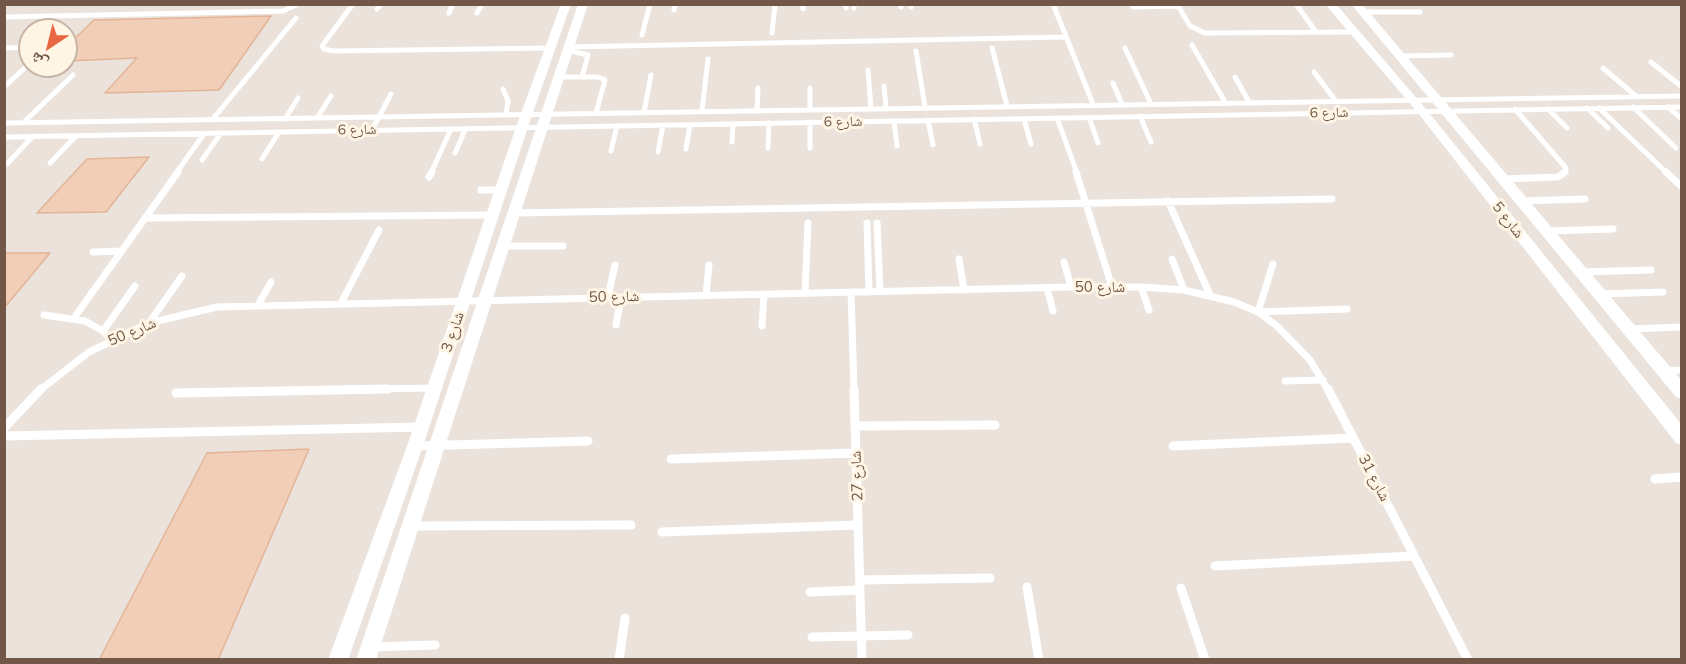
<!DOCTYPE html>
<html>
<head>
<meta charset="utf-8">
<style>
	body { margin:0 }
	#map { position:relative; width:1686px; height:664px; overflow:hidden; background:#fcf1df; font-family:Mulish,"Noto Naskh Arabic",sans-serif }
	canvas { display:block }
	.frame { position:absolute; inset:0; border:6px solid #725647; pointer-events:none }
	.north { position:absolute; left:18px; top:18px; width:60px; height:60px; box-sizing:border-box; background:#fff5e5; border:2px solid #c7b5a6; border-radius:50%; rotate:215deg; font-size:16px; font-weight:700; line-height:24px; text-align:center; color:#725647 }
	.north::after { content:''; display:block; margin:auto; width:21px; height:27px; background:#e76843; clip-path:polygon(50% 0,100% 100%,50% 72%,0 100%) }
</style>
</head>
<body>
<div id="map">
<canvas width="1686" height="664"></canvas>
<div class="frame"></div>
<div class="north">ش</div>
</div>
<script>
const ctx = document.querySelector('canvas').getContext('2d');
ctx.lineJoin = 'round';
function fillPath(path, color) {
  ctx.fillStyle = color;
  ctx.fill(path, 'evenodd');
}
function toPath(rows) {
  const path = new Path2D();
  for (const r of rows) {
    path.moveTo(r[0], r[1]);
    for (let i = 2; i < r.length; i += 2) path.lineTo(r[i], r[i + 1]);
  }
  return path;
}
function strokePath(path, color, width, dash) {
  ctx.strokeStyle = color;
  ctx.lineWidth = width;
  ctx.lineCap = dash ? 'butt' : 'round';
  ctx.setLineDash(dash || []);
  ctx.stroke(path);
}
function write(font, color, halo, rows, align = 'center') {
  ctx.font = font + ' Mulish,"Noto Naskh Arabic",sans-serif';
  ctx.lineWidth = 6;
  ctx.setLineDash([]);
  ctx.textBaseline = 'middle';
  ctx.strokeStyle = halo;
  ctx.fillStyle = color;
  for (const [text, x, y, turn = 0] of rows) {
    ctx.save();
    ctx.translate(x, y);
    ctx.rotate((+turn || 0) * Math.PI / 180);
    ctx.textAlign = isNaN(turn) ? turn : align;
    if (halo) ctx.strokeText(text, 0, 0);
    ctx.fillText(text, 0, 0);
    ctx.restore();
  }
}
fillPath(toPath([
	[4,5,1681,5,1681,659,5,659],
	[30,30,66,30,66,66,30,66]
]), '#eae2db');
const building = toPath([
	[271,16,219,90,105,93,137,58,66,61,66,47,94,20,271,16],
	[149,157,106,212,37,213,87,159,149,157],
	[4,253,50,253,4,308,4,253],
	[309,449,218,660,99,660,207,453,309,449]
]);
fillPath(building, '#f1ceb7');
strokePath(building, '#e4b497', 1.5);
strokePath(toPath([
	[353,4,322,46,324,49,334,51,550,48],
	[803,4,803,9],
	[845,4,846,8],
	[854,4,854,8],
	[901,4,901,7],
	[911,4,911,7],
	[1053,4,1093,104],
	[1177,4,1190,26,1205,33,1351,32],
	[1296,4,1316,32],
	[1133,7,1178,6],
	[377,9,381,4],
	[674,10,675,4],
	[1362,12,1420,12],
	[449,13,453,4],
	[477,13,482,4],
	[4,17,283,11,298,4],
	[772,33,775,4],
	[642,35,650,4],
	[1192,45,1225,102],
	[568,47,1066,37],
	[4,48,30,47],
	[992,48,1007,106],
	[1125,48,1151,104],
	[916,51,925,107],
	[574,52,588,55,582,77],
	[1399,56,1451,55],
	[1651,62,1682,87],
	[1603,68,1637,97],
	[868,70,871,108],
	[1314,72,1335,100],
	[558,77,598,77,605,80,596,113],
	[1235,77,1249,102],
	[1113,83,1122,104],
	[884,86,886,108],
	[4,87,30,63],
	[810,88,810,109],
	[503,89,508,101,506,114],
	[1633,107,1676,148],
	[1668,107,1682,119],
	[1587,108,1608,128],
	[1599,108,1667,173],
	[1515,109,1566,168,1565,173],
	[1548,109,1567,128],
	[757,110,758,88],
	[702,111,708,59],
	[644,112,651,75],
	[1140,116,1151,142],
	[1089,117,1098,143],
	[317,118,331,96],
	[1057,118,1077,173],
	[285,119,298,98],
	[974,119,980,144],
	[1024,119,1031,144],
	[212,120,296,18],
	[928,120,933,145],
	[894,121,897,146],
	[24,122,73,75],
	[810,122,810,148],
	[4,123,1682,96],
	[372,130,391,94],
	[4,137,1682,107],
	[732,142,733,124],
	[768,148,769,123],
	[686,149,690,125],
	[611,151,617,126],
	[658,152,663,125],
	[455,153,466,128],
	[262,159,279,132],
	[202,160,221,133],
	[50,163,76,136],
	[7,164,33,136],
	[176,173,204,134],
	[431,173,451,129]
]), '#fff', 5);
strokePath(toPath([
	[1076,172,1112,287],
	[1666,172,1682,187],
	[429,177,432,172],
	[1502,179,1558,177,1565,172],
	[481,190,501,190],
	[1168,201,1210,295],
	[1520,201,1585,199],
	[515,213,1332,199],
	[145,218,492,215],
	[867,223,869,292],
	[877,223,880,291],
	[1546,231,1613,229],
	[504,246,563,246],
	[93,252,121,251],
	[959,259,964,290],
	[1172,259,1184,290],
	[1064,262,1071,287],
	[1581,272,1651,270],
	[1141,287,1149,310],
	[1047,288,1053,311],
	[851,292,854,390],
	[805,293,808,223],
	[1600,294,1663,292],
	[706,295,709,265],
	[608,297,615,265],
	[341,303,379,230],
	[258,305,271,282],
	[1258,312,1347,309],
	[1258,312,1273,264],
	[44,315,85,321,103,331,111,340],
	[74,318,178,172],
	[149,323,182,276],
	[616,325,621,297],
	[762,326,764,294],
	[1629,329,1682,327],
	[103,331,135,286],
	[1664,371,1682,370],
	[1285,381,1323,380],
	[40,390,89,352,149,323,217,307,1071,287,1141,287,1184,290,1234,302,1258,312,1277,326,1310,360,1328,390],
	[310,390,434,388]
]), '#fff', 7);
strokePath(toPath([
	[854,389,862,660],
	[1328,389,1468,660],
	[176,393,388,389],
	[855,426,995,425],
	[4,428,41,389],
	[4,436,421,427],
	[415,446,588,441],
	[1173,446,1353,438],
	[671,459,856,453],
	[1655,479,1682,477],
	[411,526,631,525],
	[662,532,858,525],
	[1215,566,1414,556],
	[860,580,990,578],
	[1027,587,1039,660],
	[1181,588,1205,660],
	[810,592,860,590],
	[812,637,908,635],
	[371,647,435,645],
	[619,660,625,618]
]), '#fff', 9);
fillPath(toPath([
	[4,4,10,4,4,8,4,4],
	[561,4,571,4,528,127,423,446,348,660,328,660,407,446,516,127,561,4],
	[578,4,588,4,376,660,356,660,578,4],
	[1325,4,1336,4,1426,109,1682,425,1682,445,1676,443,1418,113,1325,4],
	[1351,4,1362,4,1682,381,1682,399,1676,397,1351,4]
]), '#fff');
write('14px', '#725647', '#fff5e5', [
	["شارع 6",1329,113,-1],
	["شارع 6",843,122,-1],
	["شارع 6",357,130,-1]
]);
write('15px', '#725647', '#fff5e5', [
	["شارع 5",1508,220,52],
	["شارع 50",1100,287],
	["شارع 50",614,297,-1],
	["شارع 50",132,332,-23],
	["شارع 3",453,332,-71],
	["شارع 27",857,476,-92],
	["شارع 31",1374,478,62]
]);
</script>
</body>
</html>
